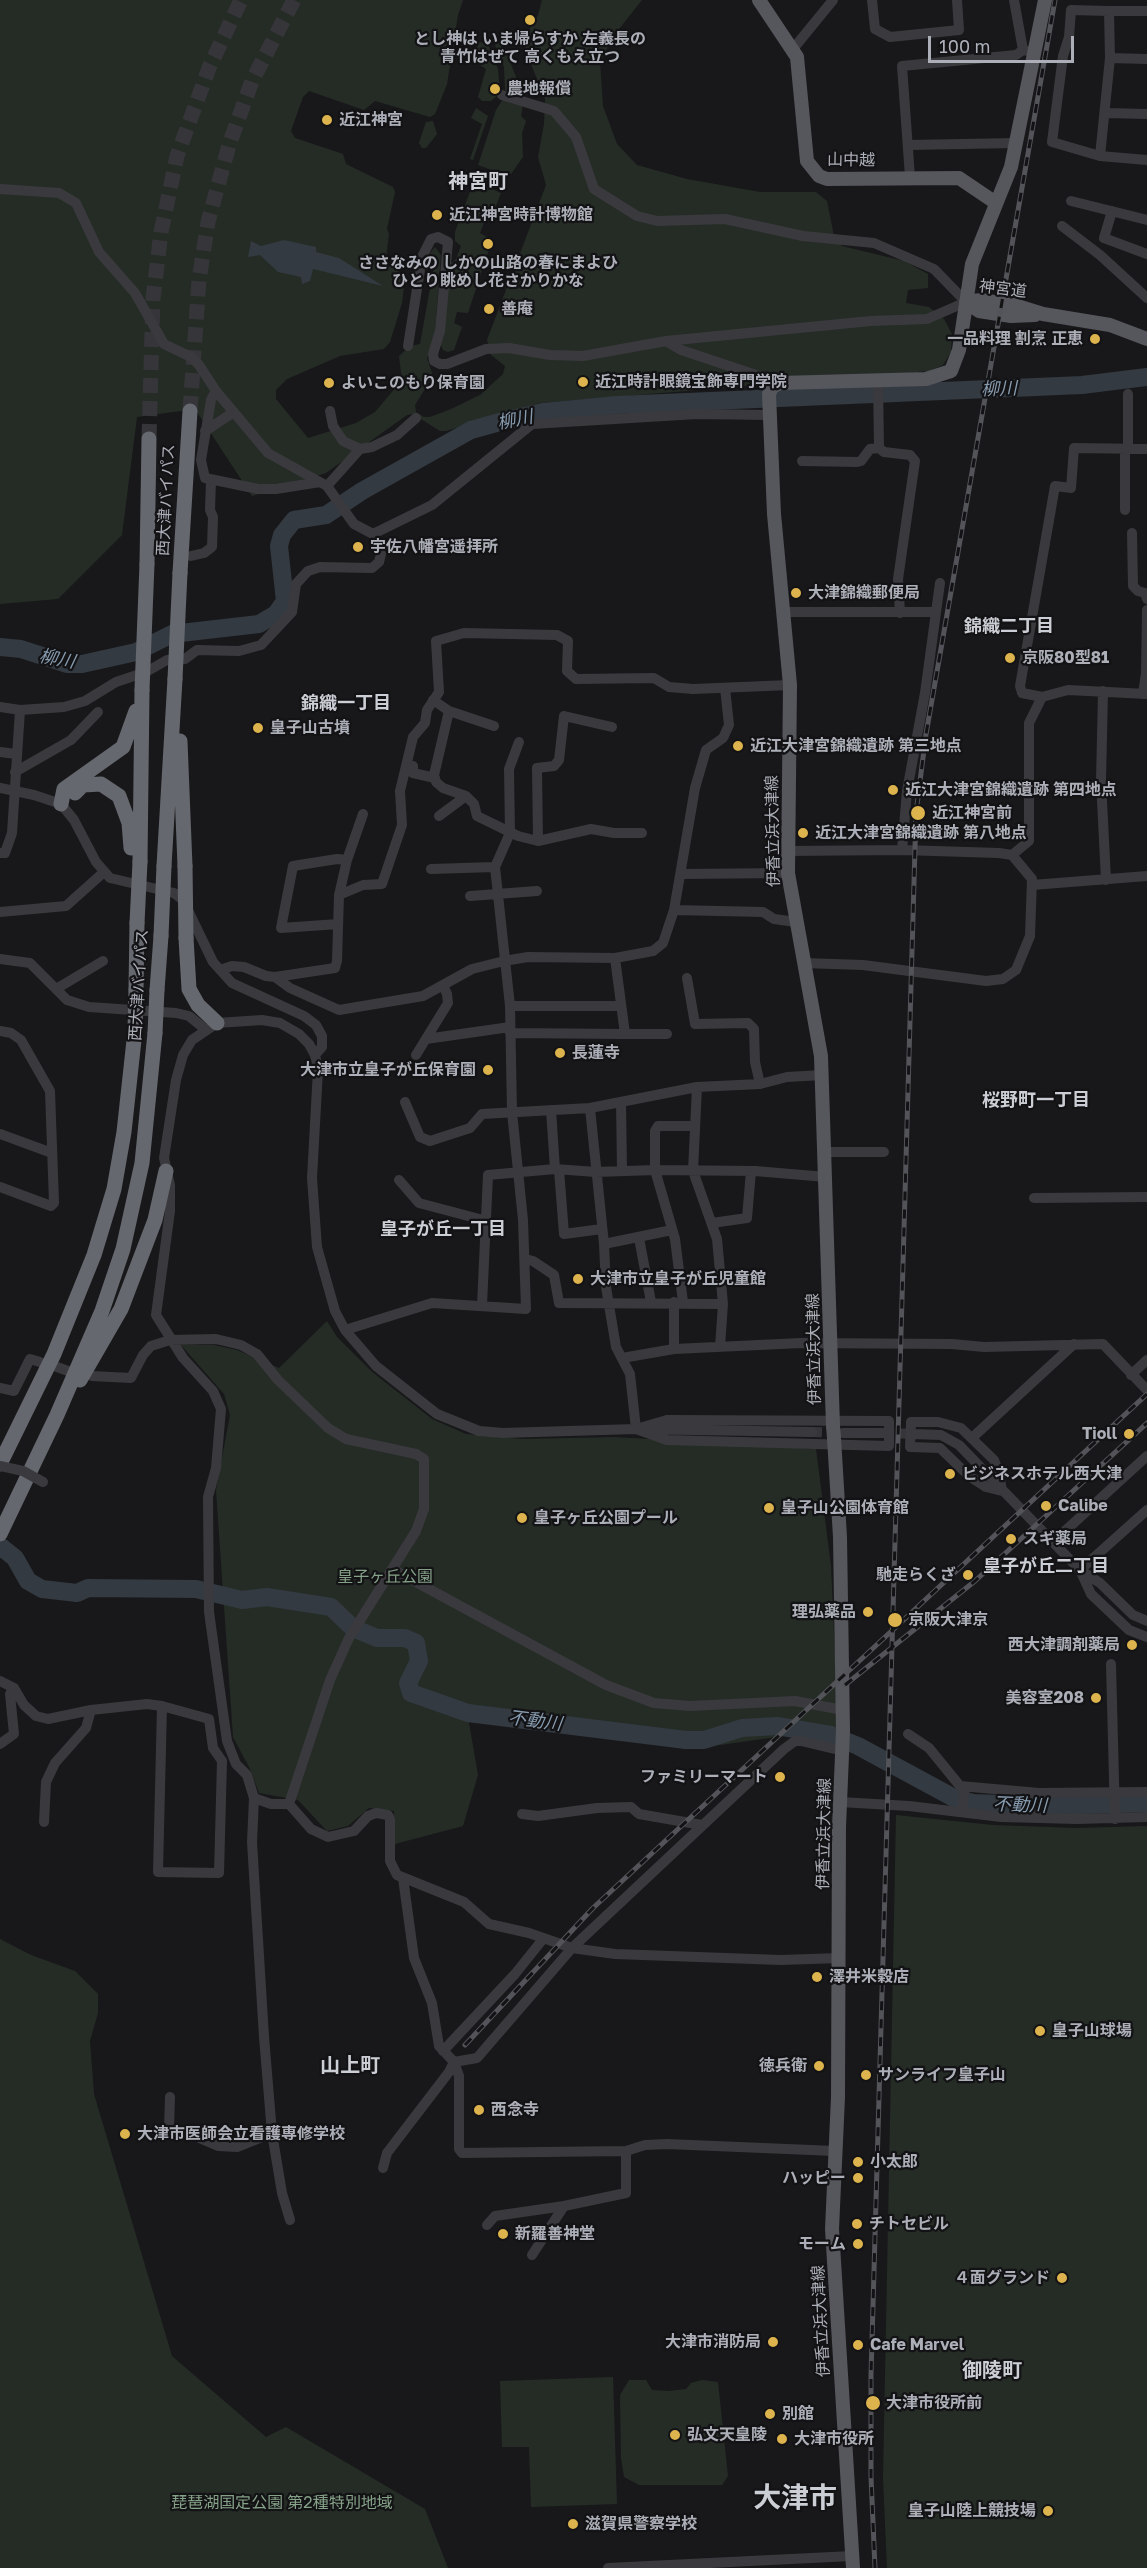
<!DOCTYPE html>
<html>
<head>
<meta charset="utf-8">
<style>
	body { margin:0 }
	#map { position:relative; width:1147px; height:2568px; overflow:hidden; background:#18181a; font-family:"Golos Text",sans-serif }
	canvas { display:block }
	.scale { position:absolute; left:928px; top:36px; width:146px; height:27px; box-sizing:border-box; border:3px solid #acafb8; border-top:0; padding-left:8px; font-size:18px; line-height:21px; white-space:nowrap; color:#acafb8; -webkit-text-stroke:4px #131315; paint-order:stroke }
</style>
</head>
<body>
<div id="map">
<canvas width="1147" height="2568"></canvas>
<div class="scale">100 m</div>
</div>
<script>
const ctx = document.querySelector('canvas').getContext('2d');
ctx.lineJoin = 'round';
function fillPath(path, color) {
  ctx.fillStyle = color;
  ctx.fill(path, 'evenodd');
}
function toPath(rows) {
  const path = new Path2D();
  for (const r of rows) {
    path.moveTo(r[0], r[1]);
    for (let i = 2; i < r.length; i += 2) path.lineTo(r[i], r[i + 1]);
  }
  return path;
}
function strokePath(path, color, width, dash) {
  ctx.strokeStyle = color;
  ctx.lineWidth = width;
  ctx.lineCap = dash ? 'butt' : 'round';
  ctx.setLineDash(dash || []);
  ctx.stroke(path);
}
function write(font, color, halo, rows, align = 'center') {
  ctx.font = font + ' "Golos Text","Noto Sans JP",sans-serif';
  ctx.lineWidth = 4.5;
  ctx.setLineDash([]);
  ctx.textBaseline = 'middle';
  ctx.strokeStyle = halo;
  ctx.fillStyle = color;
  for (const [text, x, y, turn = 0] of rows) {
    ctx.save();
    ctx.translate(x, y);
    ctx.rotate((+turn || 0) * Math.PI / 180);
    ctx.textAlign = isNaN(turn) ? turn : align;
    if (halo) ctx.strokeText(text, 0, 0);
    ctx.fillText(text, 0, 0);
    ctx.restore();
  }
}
fillPath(toPath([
	[0,0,463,0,458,15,447,84,435,114,430,117,375,101,364,110,309,91,303,97,291,131,295,138,343,154,346,164,393,187,395,192,387,229,389,234,386,259,388,265,404,274,405,277,402,303,390,342,384,349,340,356,287,379,276,390,276,399,308,438,356,423,375,412,402,380,399,356,410,346,420,344,434,266,430,253,435,247,441,255,435,333,427,358,433,376,415,405,416,412,424,417,430,417,451,409,480,395,503,374,505,366,491,355,487,340,546,185,538,157,544,124,545,99,525,49,525,37,538,15,542,0,642,0,612,38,600,62,603,106,617,144,637,165,687,179,760,192,816,192,827,201,834,236,842,246,904,261,928,274,928,288,908,290,906,303,929,307,944,319,952,334,951,352,943,365,929,371,540,403,446,431,440,431,413,414,407,415,326,473,252,496,195,409,137,417,122,535,58,599,0,604],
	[497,41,502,42,524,97,505,90,504,67,495,45],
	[479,42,488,44,498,69,500,93,491,101,482,101,478,97,486,69,473,60],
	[503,99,523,105,521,116,526,121,522,133,523,157,511,174,500,173,478,165,496,110],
	[476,108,488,116,473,160,470,159,482,124,471,118],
	[433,121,437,134,426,148,422,148,419,143,426,122],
	[474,181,501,193,490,221,485,220,480,233,492,240,468,313,457,312,454,323,462,327,454,350,448,352,443,350,441,345,450,264,456,259,461,246,455,241,455,232],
	[327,1321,337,1337,371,1371,432,1419,466,1434,522,1439,615,1437,816,1449,831,1566,839,1744,798,1734,706,1747,468,1717,478,1775,463,1826,395,1844,394,1811,369,1808,348,1826,327,1831,298,1800,259,1793,250,1769,233,1737,216,1490,230,1415,224,1394,181,1345,214,1345,237,1350,279,1368],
	[896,1815,993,1825,1076,1828,1147,1826,1147,2568,887,2568,883,2478],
	[0,1939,31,1955,75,1971,98,1994,98,2013,90,2041,94,2094,172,2356,266,2437,286,2427,425,2509,448,2568,0,2568],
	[613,2377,617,2504,531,2507,529,2447,502,2447,500,2381],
	[629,2380,646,2380,652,2390,669,2391,686,2389,691,2383,702,2380,718,2382,728,2476,722,2485,639,2485,624,2477,621,2458,620,2395]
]), '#252c26');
fillPath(toPath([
	[284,240,316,247,316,252,339,258,383,286,313,269,310,281,302,284,301,277,278,272,260,255,248,257,251,241,261,246]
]), '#333a41');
strokePath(toPath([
	[0,647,21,649,67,664,82,664,136,652,172,634,259,624,276,614,285,601,279,546,282,535,294,520,326,515,362,491,471,430,507,420,543,412,617,405,1082,385,1147,377],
	[0,1546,15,1558,28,1581,42,1589,77,1593,88,1588,196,1589,242,1600,267,1597,331,1607,353,1628,377,1638,405,1638,416,1643,419,1661,408,1683,411,1693,468,1713,686,1740,704,1740,742,1728,777,1726,831,1735,858,1746,954,1798,973,1803,1056,1806,1147,1803]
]), '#333a41', 18);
strokePath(toPath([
	[812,1432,839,1433],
	[884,1433,914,1434]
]), '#36363a', 10, [10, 5]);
strokePath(toPath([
	[190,411,199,280,208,222,229,145,252,81,294,0],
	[149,439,153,299,161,232,177,156,209,68,241,0]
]), '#36363a', 15, [15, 8]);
strokePath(toPath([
	[872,0,875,29,890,37,959,30,957,0],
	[1014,0,1023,50],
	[1147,11,1109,11,1110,58,1100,156,1147,160],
	[793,49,833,0],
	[1110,58,1147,59],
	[502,95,554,111,576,137,594,189,637,216,657,221,725,219,803,236,874,243,934,269,966,302,927,319,871,321,666,341],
	[1105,113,1147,114],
	[908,145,1016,143],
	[1100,156,1052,142,1063,56,1069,37,1071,10,1109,11],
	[910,177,902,66,1016,55,1023,50,1036,53],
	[0,189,59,193,76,203,99,252,135,293,164,344,191,357,199,365,216,391,268,453,327,486,354,524,373,534,381,554,379,562,372,568,320,567,308,571,296,584,292,612,261,645,239,651,197,650,185,659,167,660,146,672,116,682,85,701,64,707,20,710,12,833,5,853,0,853],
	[1071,201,1147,220],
	[1112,211,1104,238,1147,254],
	[1062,226,1100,255,1147,298],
	[408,346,422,257,431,239,438,237,448,242,440,331,433,354,434,361,440,364,447,364,486,349,509,348,550,355,583,356,666,341,681,350,765,378,772,387],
	[878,380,879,448,884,452,910,455,915,461,898,579,900,613],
	[216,391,211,400,201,460,205,478,258,489,276,489,320,482],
	[330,411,333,426,343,441,360,449],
	[205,431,234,412],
	[1128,449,1128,394],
	[802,461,857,462,861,461,870,449,879,448],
	[327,486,360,449,372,447,397,435,416,418],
	[1125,510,1125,449],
	[1132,533,1133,586,1138,591,1145,593,1147,599],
	[373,534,432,505,532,424,697,414,769,415],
	[191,556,204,553,212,547,213,517,210,510,211,480],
	[782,612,936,612],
	[1103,691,1101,781,1106,880],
	[1143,694,1146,673,1147,610],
	[1042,697,1022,693,1020,686,1055,486,1071,488,1074,448,1147,449],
	[433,700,449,711,434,775,436,782,443,788,466,796,474,804,477,816,518,836,538,841,591,829,614,833,642,833],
	[0,707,20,710],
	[449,711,494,726],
	[0,752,16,754],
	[406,766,413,766,413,773,435,778],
	[15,772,71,740,98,712],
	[0,788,34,795,61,804,74,820,96,862,110,878,174,893,183,900,213,962,232,983,304,1016,316,1025,322,1036,322,1047,315,1055],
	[439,816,466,796],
	[538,841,537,768,554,766,559,760,564,716,612,727],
	[902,850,907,791,925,693,940,583],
	[787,851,902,850,999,853,1012,855,1032,879,1030,936,1016,970,1003,979,986,981,863,965,803,963],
	[1012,855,1029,841,1029,723,1042,697,1068,690,1147,694],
	[431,869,495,867],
	[681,874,788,873],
	[1032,885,1147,876],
	[339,895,347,860,363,814],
	[470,896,537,891],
	[674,910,763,912,774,919,796,922],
	[0,912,66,906,104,872],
	[338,924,281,928,293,866,337,859,347,860],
	[0,959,30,963,67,1000,89,1007,176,1013,189,1016,205,1029],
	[220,970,232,966,244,967,266,976,275,977,335,968,337,961,339,895,363,885,382,884,402,825,400,791,413,737,425,723,427,710,439,692,436,641,464,633,557,635,568,641,567,671,576,679,654,678,669,687,693,689,790,685],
	[275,977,290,988,339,1010,423,996,472,969,504,961,528,957,615,958,653,951,663,943,674,910,695,788,706,750,723,738,729,725,725,688],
	[687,978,695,1024,748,1023,754,1029,755,1062,760,1084],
	[56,989,103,961],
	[510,1006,621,1006],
	[0,1031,11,1033,21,1040,50,1091,54,1203,51,1206,0,1187],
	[510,1033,625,1034,615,958],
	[625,1034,667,1034],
	[426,1039,510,1027],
	[416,1055,448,1003,447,994,443,985],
	[697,1087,693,1171,717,1239,723,1304,720,1347],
	[405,1102,420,1137,430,1141,470,1128,482,1114,590,1108,697,1087,760,1084,787,1077,822,1075],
	[621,1102,622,1171],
	[590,1108,604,1244,606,1287,616,1347,630,1374,636,1429],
	[551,1110,555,1169],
	[0,1134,52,1153],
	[825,1152,884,1152],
	[559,1170,564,1234,602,1229],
	[399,1180,419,1203,487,1221],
	[1034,1198,1147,1197],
	[712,1223,747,1218,751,1171],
	[639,1238,651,1302],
	[604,1244,672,1230],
	[525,1259,533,1261,554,1275,559,1303,723,1304],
	[683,1302,675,1239,655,1170,655,1131,658,1126,695,1126],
	[482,1305,488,1175,555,1169,596,1172,655,1170,755,1171,826,1177],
	[345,1330,432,1303,526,1309,523,1220,512,1112,510,1006,495,867,510,833,509,769,519,742],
	[674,1349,674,1302],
	[622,1358,674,1349,801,1343,952,1344,984,1347,1103,1344,1147,1390],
	[57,1367,68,1371],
	[1131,1375,1147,1360],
	[92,1376,131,1378,143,1355,151,1346,170,1340,216,1339,241,1345,257,1354,278,1380,328,1428,346,1439,416,1454,424,1459,424,1509,416,1531,349,1638,330,1680,289,1804],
	[0,1388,14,1391,30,1359,40,1362],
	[667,1420,889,1421,889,1446,667,1440,636,1429,667,1420],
	[911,1422,938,1422,961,1428,994,1460,999,1473,1002,1491,986,1487,969,1476,940,1448,910,1447,911,1422],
	[843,1433,884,1433],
	[914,1434,941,1435,959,1445,1080,1570,1100,1583,1133,1615,1147,1621],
	[973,1437,1074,1344],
	[1053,1542,1147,1456],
	[392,1569,606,1685,654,1703,690,1706,795,1701,843,1710],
	[1080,1570,1091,1594,1129,1630,1147,1637],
	[1080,1570,1147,1510],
	[1111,1664,1115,1819],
	[0,1681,14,1688,24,1705,36,1716,48,1719,91,1710,147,1704,162,1706,209,1719,213,1748,222,1761,219,1873,158,1872,162,1706],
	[908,1734,929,1748,960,1786,1039,1793,1147,1792],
	[0,1744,14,1734,10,1694,14,1688],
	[254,1798,271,1804,289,1804,311,1829,328,1837,354,1831,368,1816,376,1813,388,1815,390,1819,390,1861,397,1875,464,1902,489,1924,529,1933,572,1948,615,1954,781,1960,840,1958],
	[840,1802,909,1806,1001,1817,1077,1819,1147,1817],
	[962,1812,965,1787],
	[522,1814,538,1816,597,1808,631,1807,639,1814,702,1825],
	[1039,1818,1039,1793],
	[44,1822,46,1782,55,1763,86,1728,91,1710],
	[403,1878,414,1958,432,2003,439,2046,454,2062,459,2076,459,2149,462,2153,626,2151,645,2145,667,2144,835,2151],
	[443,2051,515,1974,543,1939],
	[170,2097,169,2129,183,2131,218,2146,237,2147,272,2133],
	[383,2168,387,2153,449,2072,454,2062,477,2058,572,1948,784,1749,795,1741,801,1741,843,1751],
	[290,2220,282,2193,272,2133,264,2037,252,1842,254,1798,247,1775,236,1764,227,1741,209,1612,208,1497,216,1468,221,1409,213,1391,183,1358,156,1315,170,1211,170,1185,164,1158,176,1080,183,1055,192,1040,217,1023,262,1020,280,1023,299,1034,309,1044,315,1055,318,1070,312,1178,317,1247,335,1311,345,1330,376,1366,437,1414,479,1431,503,1433,636,1429,812,1432],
	[487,2225,495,2216,564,2206],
	[532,2255,564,2206,626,2193,626,2151],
	[608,2568,852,2556]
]), '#3a3a3e', 10);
strokePath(toPath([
	[759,0,797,57,807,161,819,176,827,179,959,178,996,203],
	[966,302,981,300,1014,305,1043,314,1110,325,1147,339],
	[966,302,979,311,1011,316,1035,315],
	[833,1426,821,1056,788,873,790,685,774,514,769,394,772,387,780,383,926,379,951,371,959,350,972,264,1011,167,1045,0],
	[834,1438,840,1537,843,1731,839,1827,838,2097,832,2229,853,2568]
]), '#56575d', 14);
strokePath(toPath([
	[147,564,149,439],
	[180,573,190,411],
	[180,741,185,866],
	[75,793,83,785,101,784,119,796,129,823,131,848],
	[61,804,64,789,123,747,136,711],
	[140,862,142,690],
	[164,866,175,679],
	[186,938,189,989,198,1005,217,1023],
	[136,990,137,923],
	[157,990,161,936],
	[80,1380,121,1309,155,1220,166,1171],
	[0,1464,54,1354,94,1255,114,1189,124,1132,135,1031],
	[0,1534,57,1415,102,1311,123,1249,142,1163,155,1033]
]), '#66686f', 15);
const rail = toPath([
	[845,1685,975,1581,1147,1423],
	[465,2045,593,1908,1147,1394],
	[875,2568,871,2477,871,2375,916,813,926,734,1055,0]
]);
strokePath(rail, '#535459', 5);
strokePath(rail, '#131315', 3, [9]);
strokePath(toPath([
	[0,1466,23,1471,43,1482]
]), '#3a3a3e', 10);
strokePath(toPath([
	[833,1426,834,1438]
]), '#56575d', 14);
strokePath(toPath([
	[175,679,180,573],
	[142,690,147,564],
	[185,866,186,938],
	[137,923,140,862],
	[161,936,164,866],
	[135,1031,136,990],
	[155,1033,157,990]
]), '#66686f', 15);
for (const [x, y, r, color] of [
	[530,20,6,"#ddb34d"],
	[495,89,6,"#ddb34d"],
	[327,120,6,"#ddb34d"],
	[437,215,6,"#ddb34d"],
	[488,244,6,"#ddb34d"],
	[489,309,6,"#ddb34d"],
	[1095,339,6,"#ddb34d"],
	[583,382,6,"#ddb34d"],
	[329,383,6,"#ddb34d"],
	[358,547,6,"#ddb34d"],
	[796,593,6,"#ddb34d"],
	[1010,658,6,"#ddb34d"],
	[258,728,6,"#ddb34d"],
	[738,746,6,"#ddb34d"],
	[893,790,6,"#ddb34d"],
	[918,813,8,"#ddb34d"],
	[803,833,6,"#ddb34d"],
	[560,1053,6,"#ddb34d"],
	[488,1070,6,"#ddb34d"],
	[578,1279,6,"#ddb34d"],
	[1129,1434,6,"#ddb34d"],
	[950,1474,6,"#ddb34d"],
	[1046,1506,6,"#ddb34d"],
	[769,1508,6,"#ddb34d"],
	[522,1518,6,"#ddb34d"],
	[1011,1539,6,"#ddb34d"],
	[968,1575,6,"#ddb34d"],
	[868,1612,6,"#ddb34d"],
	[895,1620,8,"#ddb34d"],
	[1132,1645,6,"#ddb34d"],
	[1096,1698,6,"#ddb34d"],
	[780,1777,6,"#ddb34d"],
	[817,1977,6,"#ddb34d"],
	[1040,2031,6,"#ddb34d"],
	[819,2066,6,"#ddb34d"],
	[866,2075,6,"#ddb34d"],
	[479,2110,6,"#ddb34d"],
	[125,2134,6,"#ddb34d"],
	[858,2162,6,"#ddb34d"],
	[858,2178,6,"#ddb34d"],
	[857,2224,6,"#ddb34d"],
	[503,2234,6,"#ddb34d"],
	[858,2244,6,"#ddb34d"],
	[1062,2278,6,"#ddb34d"],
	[773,2342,6,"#ddb34d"],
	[858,2345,6,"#ddb34d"],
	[873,2403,8,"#ddb34d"],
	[770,2414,6,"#ddb34d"],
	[675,2435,6,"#ddb34d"],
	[782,2439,6,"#ddb34d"],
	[1048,2511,6,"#ddb34d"],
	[573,2524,6,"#ddb34d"]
]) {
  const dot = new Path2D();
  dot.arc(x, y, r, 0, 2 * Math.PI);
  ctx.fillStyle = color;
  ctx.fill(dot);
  strokePath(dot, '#131315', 2);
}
write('bold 16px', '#acafb8', '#131315', [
	["とし神は いま帰らすか 左義長の",530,39,"center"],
	["青竹はぜて 高くもえ立つ",530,57,"center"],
	["農地報償",507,89],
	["近江神宮",339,120],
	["近江神宮時計博物館",449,215],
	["ささなみの しかの山路の春にまよひ",488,263,"center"],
	["ひとり眺めし花さかりかな",488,281,"center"],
	["善庵",501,309],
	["一品料理 割烹 正恵",1083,339,"right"],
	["近江時計眼鏡宝飾専門学院",595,382],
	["よいこのもり保育園",341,383],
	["宇佐八幡宮遥拝所",370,547],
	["大津錦織郵便局",808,593],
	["京阪80型81",1022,658],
	["皇子山古墳",270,728],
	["近江大津宮錦織遺跡 第三地点",750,746],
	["近江大津宮錦織遺跡 第四地点",905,790],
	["近江神宮前",932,813],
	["近江大津宮錦織遺跡 第八地点",815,833],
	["長蓮寺",572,1053],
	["大津市立皇子が丘保育園",476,1070,"right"],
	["大津市立皇子が丘児童館",590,1279],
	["Tioll",1117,1434,"right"],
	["ビジネスホテル西大津",962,1474],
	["Calibe",1058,1506],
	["皇子山公園体育館",781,1508],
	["皇子ヶ丘公園プール",534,1518],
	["スギ薬局",1023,1539],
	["馳走らくざ",956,1575,"right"],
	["理弘薬品",856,1612,"right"],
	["京阪大津京",908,1620],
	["西大津調剤薬局",1120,1645,"right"],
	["美容室208",1084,1698,"right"],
	["ファミリーマート",768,1777,"right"],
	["澤井米穀店",829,1977],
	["皇子山球場",1052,2031],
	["徳兵衛",807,2066,"right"],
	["サンライフ皇子山",878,2075],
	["西念寺",491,2110],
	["大津市医師会立看護専修学校",137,2134],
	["小太郎",870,2162],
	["ハッピー",846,2178,"right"],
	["チトセビル",869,2224],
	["新羅善神堂",515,2234],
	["モーム",846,2244,"right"],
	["４面グランド",1050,2278,"right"],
	["大津市消防局",761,2342,"right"],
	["Cafe Marvel",870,2345],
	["大津市役所前",886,2403],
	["別館",782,2414],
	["弘文天皇陵",687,2435],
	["大津市役所",794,2439],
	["皇子山陸上競技場",1036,2511,"right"],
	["滋賀県警察学校",585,2524]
], 'left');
write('16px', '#acafb8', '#131315', [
	["山中越",851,160,1],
	["神宮道",1003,289,7],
	["西大津バイパス",166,500,-87],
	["伊香立浜大津線",773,831,-91],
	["西大津バイパス",139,985,-86],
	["伊香立浜大津線",814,1349,-91],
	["伊香立浜大津線",824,1834,-89],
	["伊香立浜大津線",821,2321,-93]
]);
write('16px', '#85a188', '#131315', [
	["皇子ヶ丘公園",385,1577],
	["琵琶湖国定公園 第2種特別地域",282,2503]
]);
write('italic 18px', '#879baf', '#131315', [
	["柳川",999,389,-2],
	["柳川",515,420,-11],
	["柳川",57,659,11],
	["不動川",535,1721,7],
	["不動川",1020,1805,2]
]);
write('bold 18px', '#ccced5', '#131315', [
	["錦織二丁目",1009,626],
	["錦織一丁目",346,703],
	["桜野町一丁目",1036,1100],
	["皇子が丘一丁目",443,1229],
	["皇子が丘二丁目",1046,1566]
]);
write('bold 20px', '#ccced5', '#131315', [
	["神宮町",478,182],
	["山上町",350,2066],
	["御陵町",992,2371]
]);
write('bold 28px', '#ccced5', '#131315', [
	["大津市",795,2498]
]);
</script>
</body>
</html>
